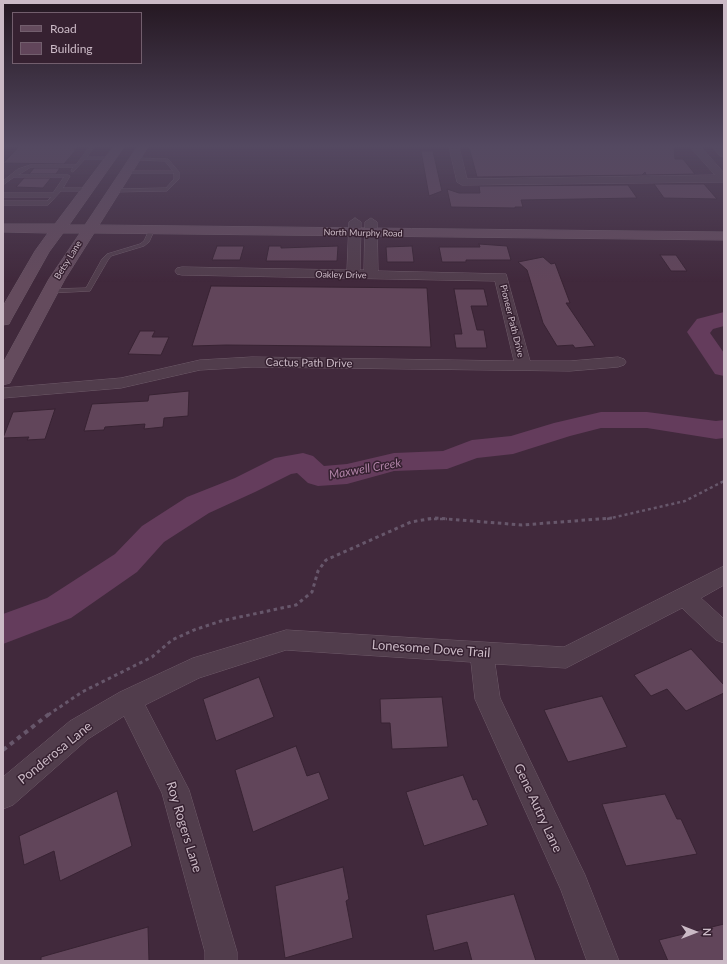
<!DOCTYPE html>
<html>
<head>
<meta charset="utf-8">
<style>
	body { margin:0 }
	#map { position:relative; width:727px; height:964px; overflow:hidden; background:#41293c; font-family:Lato,sans-serif }
	canvas { display:block }
	.frame { position:absolute; inset:0; border:4px solid #cbbac6; pointer-events:none }
	.legend { position:absolute; left:12px; top:12px; width:130px; height:52px; box-sizing:border-box; background:#362131; border:1px solid #725e6d; margin:0; padding:5px 7px; list-style:none; font-size:12px; color:#cbbac6 }
	.legend li { display:flex; align-items:center; gap:8px; height:20px }
	.legend b { width:20px; border:1px solid #725e6d }
	.north { position:absolute; left:675px; top:912px; width:40px; height:40px; -webkit-text-stroke:3px #362131; paint-order:stroke; rotate:90deg; font-size:11px; font-weight:700; line-height:16px; text-align:center; color:#cbbac6 }
	.north::after { content:''; display:block; margin:auto; width:14px; height:18px; background:#cbbac6; clip-path:polygon(50% 0,100% 100%,50% 72%,0 100%) }
</style>
</head>
<body>
<div id="map">
<canvas width="727" height="964"></canvas>
<div class="frame"></div>
<ul class="legend">
<li><b style="height:5px;background:#644b5d"></b>Road</li>
<li><b style="height:11px;background:#61455a"></b>Building</li>
</ul>
<div class="north">N</div>
</div>
<script>
const ctx = document.querySelector('canvas').getContext('2d');
ctx.lineJoin = 'round';
function toPath(rows) {
  const path = new Path2D();
  for (const r of rows) {
    path.moveTo(r[0], r[1]);
    for (let i = 2; i < r.length; i += 2) path.lineTo(r[i], r[i + 1]);
  }
  return path;
}
function fillPath(path, color) {
  ctx.fillStyle = color;
  ctx.fill(path, 'evenodd');
}
function strokePath(path, color, width, dash) {
  ctx.strokeStyle = color;
  ctx.lineWidth = width;
  ctx.lineCap = dash ? 'butt' : 'round';
  ctx.setLineDash(dash || []);
  ctx.stroke(path);
}
function write(font, color, halo, rows, align = 'center') {
  ctx.font = font + ' Lato,sans-serif';
  ctx.lineWidth = 3;
  ctx.setLineDash([]);
  ctx.textBaseline = 'middle';
  ctx.strokeStyle = halo;
  ctx.fillStyle = color;
  for (const [text, x, y, turn = 0] of rows) {
    ctx.save();
    ctx.translate(x, y);
    ctx.rotate((+turn || 0) * Math.PI / 180);
    ctx.textAlign = isNaN(turn) ? turn : align;
    if (halo) ctx.strokeText(text, 0, 0);
    ctx.fillText(text, 0, 0);
    ctx.restore();
  }
}
fillPath(toPath([
	[724,312,724,326,713,329,710,333,724,353,724,376,715,374,687,332,697,319,724,312],
	[601,412,647,412,716,421,724,420,724,438,716,439,647,428,601,428,570,436,513,454,477,458,447,469,394,471,347,484,318,486,308,483,297,473,291,474,255,492,209,513,164,542,137,572,71,618,3,644,3,614,47,598,115,554,142,526,187,497,235,478,275,458,303,453,313,456,324,466,347,464,394,453,443,451,472,440,511,436,554,423,601,412]
]), '#643c5c');
const building = toPath([
	[19,147,76,147,74,150,76,150,64,164,3,163,19,147],
	[469,147,674,147,675,159,683,159,695,174,646,175,645,172,642,175,477,177,469,147],
	[421,151,433,151,442,191,429,196,421,151],
	[34,168,60,168,56,174,29,174,34,168],
	[24,178,51,178,43,188,16,187,24,178],
	[654,184,704,184,717,199,664,198,654,184],
	[628,185,637,198,521,200,523,207,515,207,515,208,451,207,447,189,459,193,480,193,479,186,628,185],
	[479,244,507,246,511,260,466,260,466,262,442,262,439,247,480,247,479,244],
	[217,246,244,246,240,260,212,260,217,246],
	[269,246,281,246,281,248,338,246,337,261,266,261,269,246],
	[412,246,414,262,387,262,386,247,412,246],
	[660,255,676,255,687,271,671,271,660,255],
	[543,257,551,264,555,263,570,303,566,303,595,346,575,348,573,345,557,346,543,323,527,270,518,262,543,257],
	[211,286,427,288,431,347,226,345,192,346,211,286],
	[454,289,484,289,488,306,471,306,477,330,484,330,487,348,456,348,454,334,462,334,454,289],
	[140,331,155,331,152,337,169,337,161,355,128,354,140,331],
	[189,391,188,416,164,418,163,427,144,429,145,424,105,427,104,430,84,431,92,404,148,401,149,395,189,391],
	[55,409,45,439,27,440,29,437,3,438,13,412,55,409],
	[691,649,724,685,724,693,686,711,667,689,651,696,634,675,691,649],
	[259,677,274,717,216,741,203,699,259,677],
	[602,696,627,747,568,762,544,710,602,696],
	[442,697,448,747,392,749,390,723,381,723,380,699,442,697],
	[296,746,307,776,319,772,329,799,253,832,235,770,296,746],
	[463,775,473,800,477,799,488,825,424,846,406,792,463,775],
	[117,791,132,846,60,881,54,851,24,865,19,836,117,791],
	[665,794,677,819,681,819,697,854,626,866,602,804,665,794],
	[343,867,349,899,346,901,353,938,285,958,275,886,343,867],
	[514,894,536,961,472,961,467,942,434,951,426,915,514,894],
	[724,924,724,961,668,961,659,940,724,924],
	[148,927,149,961,41,961,41,957,148,927]
]);
fillPath(building, '#61455a');
strokePath(building, '#382333', 1);
const lane = toPath([
	[89,147,94,147,87,157,111,157,113,158,111,159,85,159,73,172,71,171,73,167,31,167,18,175,68,175,70,176,63,188,88,188,91,190,90,191,61,191,48,205,3,205,3,201,47,201,51,197,3,197,3,193,53,193,64,177,14,177,3,185,3,181,18,169,30,165,76,165,89,147],
	[136,158,168,159,179,172,179,179,167,191,112,192,111,191,114,189,166,188,174,179,174,173,125,173,125,171,173,171,165,161,134,160,134,159,136,158],
	[152,227,155,229,149,242,144,246,111,256,108,260,90,291,50,293,47,291,50,289,86,288,102,259,107,254,140,244,144,241,150,228,152,227]
]);
const street = toPath([
	[449,147,459,147,467,179,715,175,690,147,701,147,724,173,724,182,462,185,457,182,449,147],
	[712,147,723,147,724,157,720,156,712,147],
	[355,218,361,222,360,270,364,270,365,222,371,218,377,222,378,271,506,274,530,361,570,361,618,357,624,359,626,362,624,365,618,367,570,371,252,367,200,370,121,388,3,398,3,388,121,378,200,360,252,357,514,361,495,281,182,275,177,274,175,271,177,268,182,267,347,270,349,222,355,218],
	[724,566,724,585,701,598,724,619,724,643,716,640,682,608,566,668,495,664,500,698,585,875,619,961,587,961,561,890,475,699,471,662,286,650,199,678,145,705,189,790,237,952,237,961,205,961,205,952,162,793,124,716,88,739,13,805,3,809,3,777,70,721,120,692,193,658,286,630,564,647,724,566]
]);
const secondary = toPath([
	[113,147,124,147,69,225,85,225,137,147,148,147,99,225,724,232,724,240,94,233,65,279,12,379,10,383,3,385,3,363,49,279,80,233,63,233,49,252,11,320,9,324,3,325,3,306,35,251,48,233,3,232,3,224,55,224,113,147]
]);
strokePath(lane, '#6e5b69', 1);
strokePath(street, '#6e5b69', 1);
strokePath(secondary, '#6e5b69', 1);
strokePath(toPath([
	[428,519,447,519],
	[607,519,685,501,724,481]
]), '#67576b', 2.5, [3, 3]);
strokePath(toPath([
	[435,518,522,525,612,518],
	[48,715,82,692,152,657,172,640,194,630,221,621,296,605,312,592,318,571,326,560,411,522,434,518]
]), '#67576b', 3, [3.5, 3.5]);
strokePath(toPath([
	[3,750,49,714]
]), '#67576b', 4, [4.5, 4.5]);
fillPath(lane, '#513d4c');
fillPath(street, '#513d4c');
fillPath(secondary, '#644b5d');
const sky = ctx.createLinearGradient(0, 0, 0, 282);
sky.addColorStop(0, '#241721');
sky.addColorStop(0.52, '#544961');
sky.addColorStop(1, '#54496100');
ctx.fillStyle = sky;
ctx.fillRect(0, 0, 727, 282);
write('9px', '#cbbac6', '#362131', [
	["North Murphy Road",363,233,1],
	["Betsy Lane",68,260,-58],
	["Oakley Drive",341,275,1],
	["Pioneer Path Drive",512,321,76]
]);
write('11px', '#cbbac6', '#362131', [
	["Cactus Path Drive",309,363,1]
]);
write('italic 12px', '#b083a7', '#362131', [
	["Maxwell Creek",365,469,-10]
]);
write('13px', '#cbbac6', '#362131', [
	["Lonesome Dove Trail",431,649,4],
	["Ponderosa Lane",55,753,-39],
	["Gene Autry Lane",538,808,65],
	["Roy Rogers Lane",184,827,73]
]);
</script>
</body>
</html>
